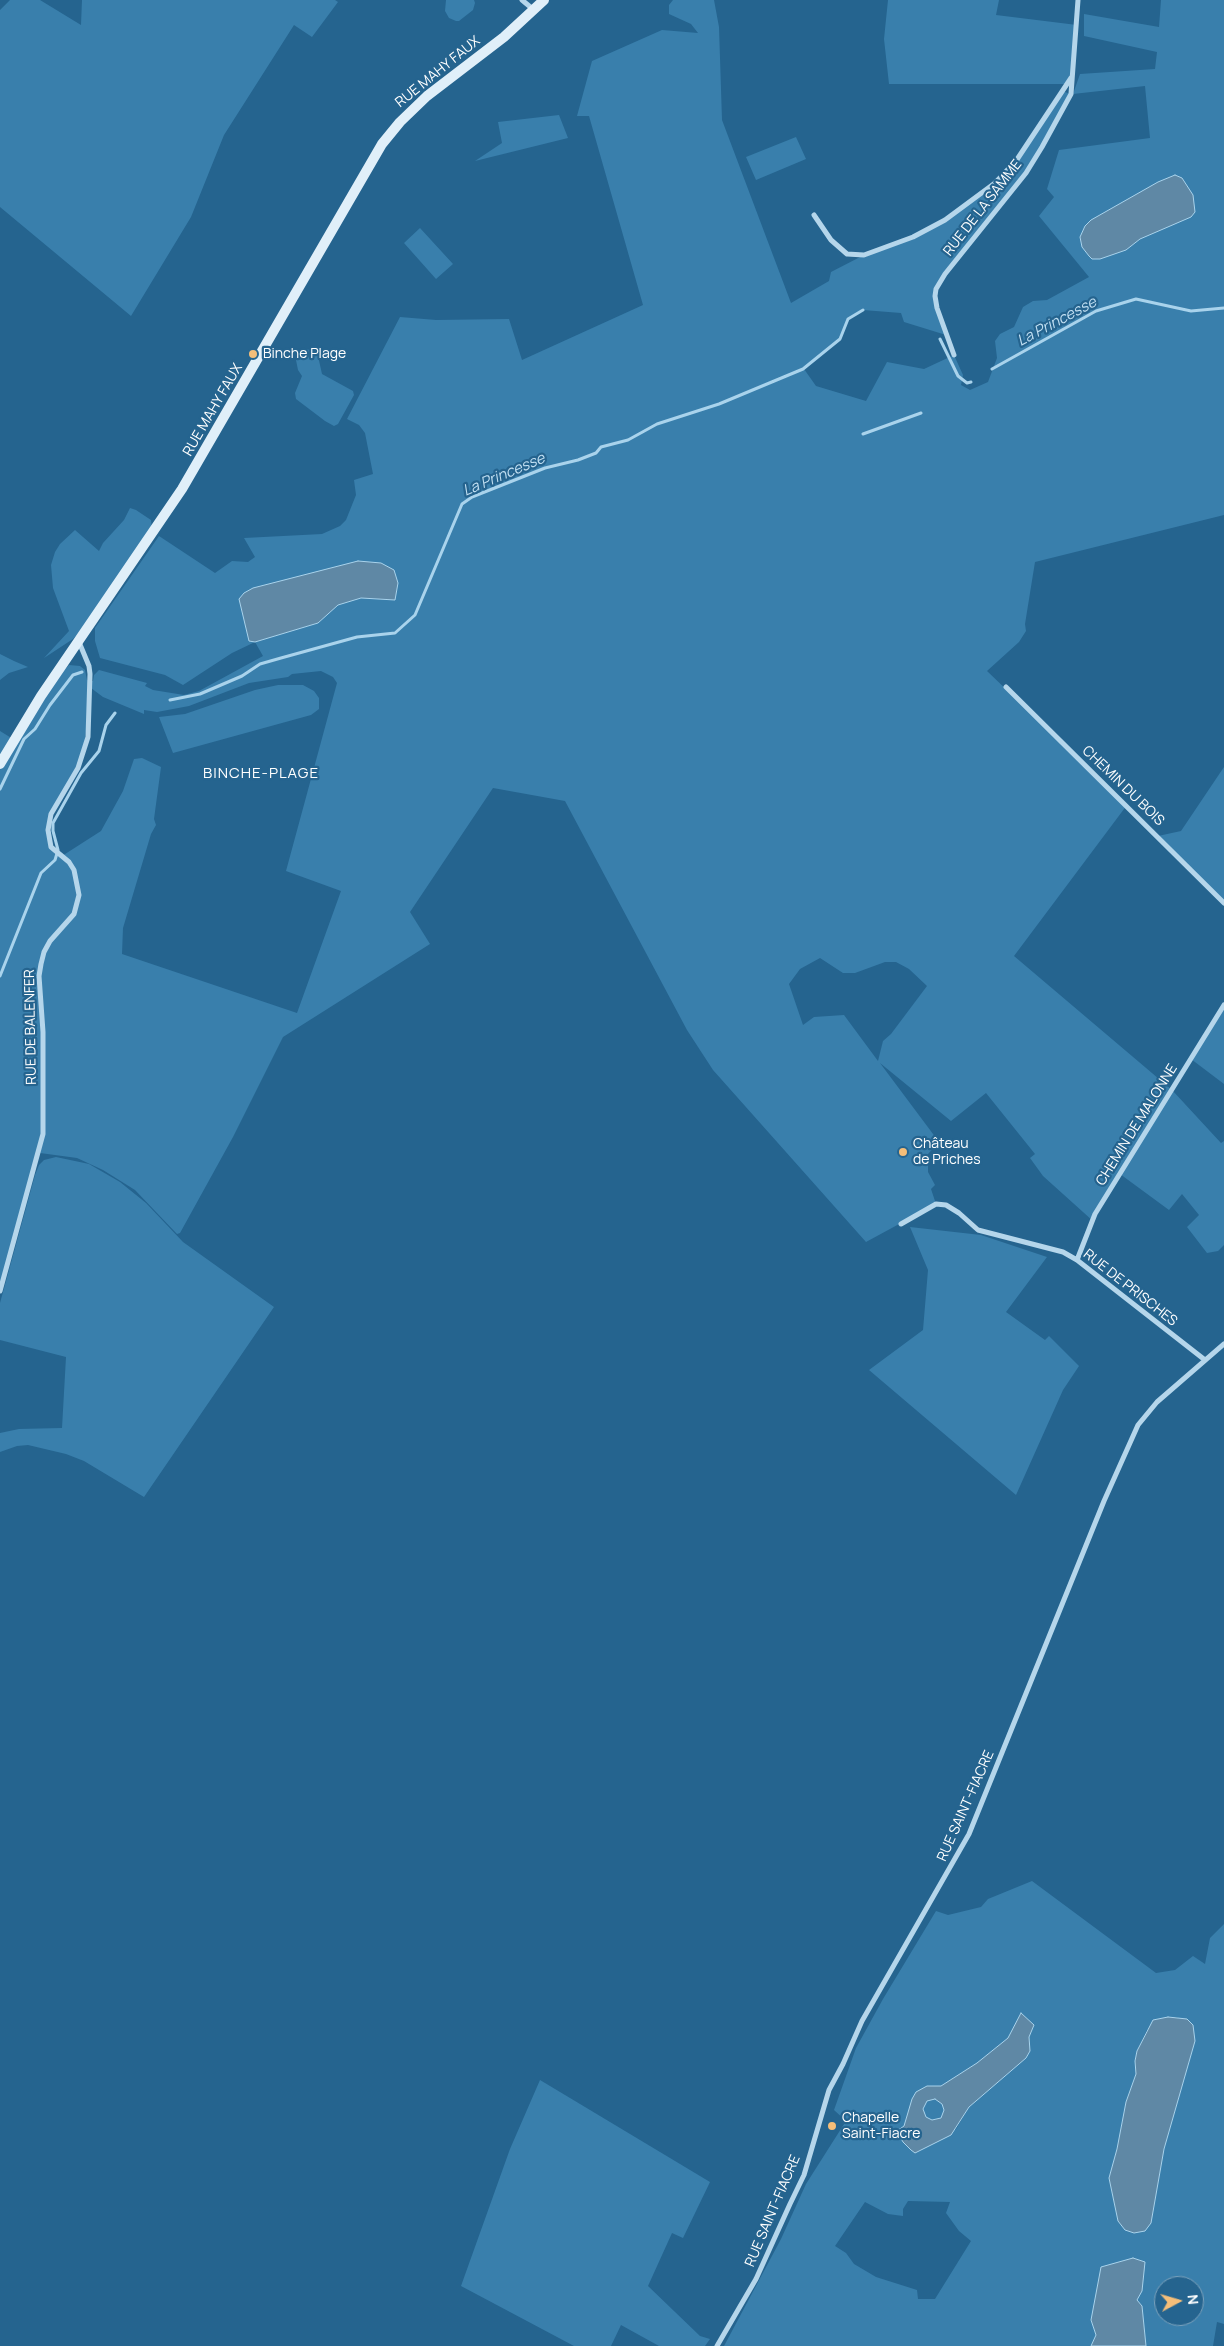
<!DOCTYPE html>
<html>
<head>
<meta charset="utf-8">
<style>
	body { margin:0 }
	#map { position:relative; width:1224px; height:2346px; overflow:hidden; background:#25648f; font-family:Manrope,sans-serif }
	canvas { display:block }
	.north { position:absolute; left:1154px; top:2276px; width:50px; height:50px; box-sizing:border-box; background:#25648f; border:1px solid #7ca2bc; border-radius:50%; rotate:84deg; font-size:14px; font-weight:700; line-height:20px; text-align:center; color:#fff }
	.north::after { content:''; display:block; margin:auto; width:18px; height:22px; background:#f5be79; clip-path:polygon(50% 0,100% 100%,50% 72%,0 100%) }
</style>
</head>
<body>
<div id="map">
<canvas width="1224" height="2346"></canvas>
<div class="north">N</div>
</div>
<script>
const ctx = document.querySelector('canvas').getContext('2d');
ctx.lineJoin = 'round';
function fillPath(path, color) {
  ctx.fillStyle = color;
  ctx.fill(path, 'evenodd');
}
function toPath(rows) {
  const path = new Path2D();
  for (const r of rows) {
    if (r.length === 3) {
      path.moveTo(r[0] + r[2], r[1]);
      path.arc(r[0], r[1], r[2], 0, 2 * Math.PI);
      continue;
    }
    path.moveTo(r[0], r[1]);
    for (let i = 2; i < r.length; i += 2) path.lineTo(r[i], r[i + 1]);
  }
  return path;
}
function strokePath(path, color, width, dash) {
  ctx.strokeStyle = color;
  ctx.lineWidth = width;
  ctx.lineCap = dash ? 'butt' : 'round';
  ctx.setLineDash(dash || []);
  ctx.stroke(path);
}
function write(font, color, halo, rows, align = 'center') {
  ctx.font = font + ' Manrope,sans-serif';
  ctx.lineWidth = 4.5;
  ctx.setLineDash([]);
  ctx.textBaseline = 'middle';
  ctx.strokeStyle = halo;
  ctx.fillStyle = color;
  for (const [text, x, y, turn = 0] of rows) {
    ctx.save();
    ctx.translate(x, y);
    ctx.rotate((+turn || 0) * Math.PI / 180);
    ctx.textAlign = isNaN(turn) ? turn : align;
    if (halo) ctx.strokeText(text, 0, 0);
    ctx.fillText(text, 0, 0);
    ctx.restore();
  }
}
fillPath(toPath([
	[10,0,40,0,81,25,82,0,335,0,338,2,312,37,294,25,224,135,191,217,131,316,0,207,0,10],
	[446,0,474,0,475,3,473,10,459,21,456,21,449,18,445,11],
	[673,0,714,0,719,27,722,120,791,303,829,281,831,272,864,255,913,237,945,220,995,183,1016,161,1062,91,1071,94,1026,173,945,274,935,296,946,335,904,322,901,313,863,310,848,319,840,339,804,369,816,386,866,401,887,362,924,369,954,355,963,375,961,385,970,390,988,382,997,358,995,341,1000,334,1014,327,1023,307,1033,301,1047,300,1089,277,1039,216,1054,197,1047,189,1059,150,1150,138,1145,86,1073,94,1080,74,1155,69,1157,52,1084,36,1084,14,1159,27,1161,0,1224,0,1224,515,1035,562,1025,624,1026,631,1019,642,987,671,1127,805,1014,956,1172,1090,1221,1143,1224,1141,1224,1245,1218,1251,1207,1253,1187,1227,1199,1215,1182,1194,1169,1210,1120,1174,1093,1221,1043,1176,1030,1158,1035,1154,986,1093,951,1121,880,1063,939,1142,928,1154,928,1172,935,1185,931,1189,936,1204,866,1242,713,1070,687,1030,565,801,493,788,410,912,430,944,283,1037,233,1137,180,1233,177,1234,135,1190,103,1170,77,1158,40,1153,0,1291,0,731,13,739,63,671,69,665,80,666,85,670,87,680,90,681,93,681,94,675,99,670,147,683,145,686,153,690,184,695,199,691,263,656,255,642,232,653,183,685,165,675,100,658,95,641,95,628,159,536,215,573,232,561,248,562,255,557,244,538,322,534,340,526,346,520,356,495,354,480,373,474,365,433,359,425,347,419,400,317,436,320,509,319,522,360,643,305,589,116,577,116,592,61,662,30,698,33,691,24,669,14,669,5],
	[394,571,395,600,361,598,338,605,318,623,255,642],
	[321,671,333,677,337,683,286,871,341,891,297,1013,122,954,123,928,151,834,156,825,154,819,161,767,142,758,134,759,123,791,101,831,62,856,50,844,51,814,83,757,91,688,103,697,144,714,144,710,157,712,189,706,249,683,288,677,292,674],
	[820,958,843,973,855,973,885,962,896,962,909,969,927,986,891,1034,883,1041,878,1061,844,1015,814,1017,803,1025,789,984,800,969],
	[888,0,999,0,996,15,1077,25,1071,77,1067,84,889,84,884,39],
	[559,115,568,138,475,161,502,143,498,122],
	[796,137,806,159,756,180,746,157],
	[420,228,453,264,436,279,404,243],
	[306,349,313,351,318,356,322,374,353,391,354,395,338,424,334,426,325,421,296,399,295,393,302,376,298,370,296,360,298,353],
	[130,508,136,510,151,520,152,529,85,627,73,639,44,658,69,631,53,588,51,565,55,552,60,544,75,530,99,551,103,543,124,520],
	[0,654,14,661,28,667,9,673,0,680],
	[278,685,303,685,314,691,319,698,319,709,311,715,173,753,159,717,185,714,255,690],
	[1224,767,1224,903,1158,836,1181,831],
	[1224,1005,1224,1084,1191,1059],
	[56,1157,89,1164,120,1182,146,1203,183,1242,274,1307,144,1497,84,1461,66,1454,28,1445,17,1446,0,1452,0,1433,19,1429,62,1428,66,1357,0,1340,0,1303,35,1175,39,1165,44,1160],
	[910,1227,981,1235,1047,1257,1006,1312,1045,1340,1049,1336,1079,1366,1063,1390,1016,1495,869,1370,923,1330,928,1270],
	[1032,1881,1156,1973,1175,1970,1193,1956,1205,1964,1210,1938,1224,1924,1224,2324,1217,2322,1213,2346,1146,2346,1142,2306,1137,2300,1142,2291,1091,2320,1096,2335,1091,2346,724,2346,781,2239,806,2184,846,2121,834,2110,856,2048,883,1999,936,1911,948,1915,981,1907,988,1899],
	[1021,2013,1034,2025,1029,2037,1030,2051,1026,2058,969,2107,956,2129,911,2150,927,2086,941,2086,977,2063,1008,2038],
	[1176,2017,1193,2025,1195,2041,1164,2149,1151,2223,1118,2221,1109,2178,1117,2150,1126,2102,1136,2074,1135,2061,1137,2051,1147,2030],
	[908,2201,950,2202,946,2213,959,2231,971,2241,935,2299,918,2299,917,2290,876,2277,854,2264,846,2253,835,2246,865,2202,888,2214,903,2216,903,2209],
	[1164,2286,1194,2286,1194,2316,1164,2316],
	[540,2080,710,2182,683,2238,672,2233,648,2286,700,2336,710,2339,705,2346,659,2346,621,2325,611,2346,574,2346,461,2286,510,2149],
	[933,2110,11]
]), '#397fac');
const water = toPath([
	[1175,175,1182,178,1193,195,1195,212,1191,217,1140,239,1126,250,1100,259,1092,259,1089,256,1082,247,1080,237,1085,226,1091,220,1158,182,1175,175],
	[358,561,381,563,394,570,398,583,395,600,361,598,338,605,318,623,255,642,249,641,239,599,244,593,253,588,358,561],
	[1021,2013,1034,2025,1029,2037,1030,2051,1026,2058,969,2107,951,2135,915,2153,911,2150,903,2142,897,2131,904,2126,912,2099,916,2092,927,2086,941,2086,977,2063,1008,2038,1021,2013],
	[935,2099,942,2104,944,2110,941,2118,932,2120,926,2117,923,2109,927,2101,935,2099],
	[1168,2017,1187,2019,1193,2025,1195,2041,1164,2149,1151,2223,1145,2231,1134,2233,1125,2230,1118,2221,1109,2178,1117,2149,1126,2102,1136,2074,1135,2061,1137,2051,1153,2020,1168,2017],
	[1133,2258,1145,2262,1142,2291,1137,2300,1142,2306,1146,2346,1091,2346,1096,2335,1091,2320,1101,2267,1133,2258]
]);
fillPath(water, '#5f88a5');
strokePath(water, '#a9d3ec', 1);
strokePath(toPath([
	[940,339,958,376,967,383,971,382],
	[992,369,1096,311,1136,299,1191,311,1224,308],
	[863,434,921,413],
	[170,700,200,694,242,676,260,664,281,658,357,637,395,633,415,615,462,504,472,497,545,468,578,460,596,453,601,447,628,440,657,424,719,404,803,369,840,339,848,319,863,310],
	[0,789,24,739,35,729,50,705,73,675,82,672],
	[0,976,41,873,55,860,58,850,53,831,53,823,81,773,99,751,106,725,115,713]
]), '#a9d3ec', 3);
strokePath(toPath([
	[522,0,534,10],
	[814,215,831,240,847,254,864,255,913,237,945,220,995,183,1016,161,1071,78],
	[954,355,937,308,935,296,936,289,945,274,1026,173,1042,147,1071,94,1078,0],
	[1006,687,1224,903],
	[901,1224,936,1204,946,1205,959,1213,978,1230,1063,1252,1077,1260,1205,1360],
	[1077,1260,1095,1214,1224,1005],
	[0,1291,43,1134,43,1032,39,976,41,964,44,952,50,941,74,914,79,895,74,870,69,862,51,847,48,830,51,814,78,768,88,737,90,674,89,666,79,642],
	[717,2346,756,2279,790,2204,804,2175,829,2090,843,2064,862,2021,969,1834,1104,1501,1138,1425,1157,1402,1224,1344]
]), '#b5d6eb', 5);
strokePath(toPath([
	[0,764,41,696,182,489,382,144,400,122,427,96,504,37,544,0]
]), '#e0eff9', 10);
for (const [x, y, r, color] of [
	[253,354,5,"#f5be79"],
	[903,1152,5,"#f5be79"],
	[832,2126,5,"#f5be79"]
]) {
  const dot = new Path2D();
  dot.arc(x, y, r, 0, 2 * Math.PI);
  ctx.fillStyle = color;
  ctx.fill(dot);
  strokePath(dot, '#25648f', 2);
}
write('14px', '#fff', '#25648f', [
	["RUE MAHY FAUX",438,72,-39],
	["RUE DE LA SAMME",983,208,-52],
	["RUE MAHY FAUX",213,410,-60],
	["CHEMIN DU BOIS",1123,786,44],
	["RUE DE BALENFER",31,1027,-91],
	["CHEMIN DE MALONNE",1137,1125,-58],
	["RUE DE PRISCHES",1130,1288,38],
	["RUE SAINT-FIACRE",966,1806,-66],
	["RUE SAINT-FIACRE",773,2211,-67]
]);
write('14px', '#fff', '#25648f', [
	["Binche Plage",263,354],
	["Château",913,1144],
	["de Priches",913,1160],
	["Chapelle",842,2118],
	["Saint-Fiacre",842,2134]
], 'left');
write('italic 15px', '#c1dff2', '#25648f', [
	["La Princesse",1057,322,-28],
	["La Princesse",504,475,-23]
]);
ctx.letterSpacing = '1px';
write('15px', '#fff', '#25648f', [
	["BINCHE-PLAGE",261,774]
]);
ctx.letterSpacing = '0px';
</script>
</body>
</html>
